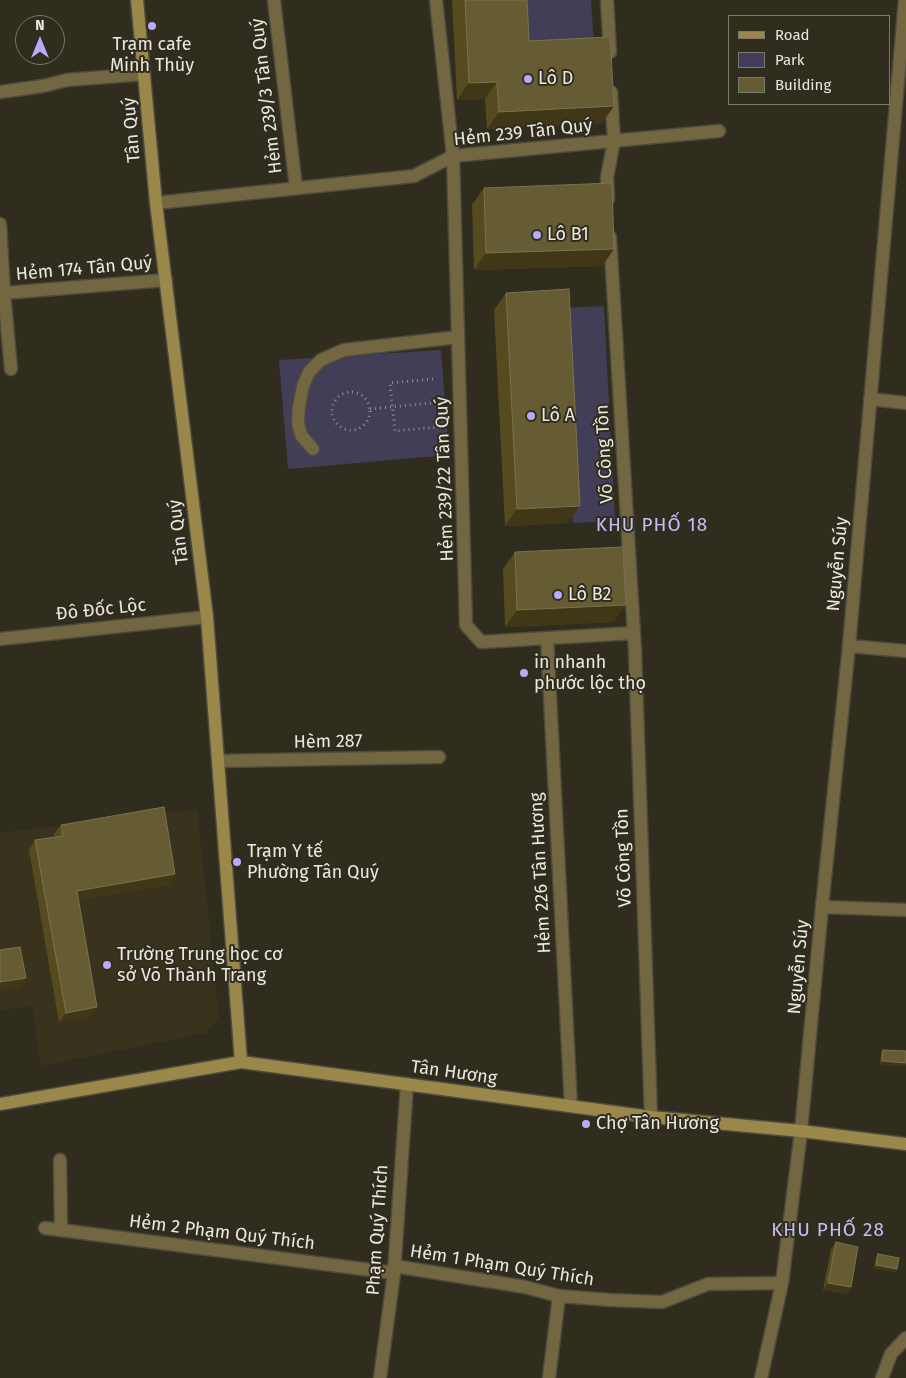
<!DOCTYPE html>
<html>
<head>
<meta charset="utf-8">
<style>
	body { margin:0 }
	#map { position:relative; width:906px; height:1378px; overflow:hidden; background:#302c1e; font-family:"Fira Sans",sans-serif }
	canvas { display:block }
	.legend { position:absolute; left:728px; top:15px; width:162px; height:90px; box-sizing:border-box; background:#302c1e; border:1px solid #7a776b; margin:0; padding:6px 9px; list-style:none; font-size:15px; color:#eae8df }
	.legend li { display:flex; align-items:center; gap:10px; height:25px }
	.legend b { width:25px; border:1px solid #7a776b }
	.north { position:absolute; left:15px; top:15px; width:50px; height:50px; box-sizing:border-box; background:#302c1e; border:1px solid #7a776b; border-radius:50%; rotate:0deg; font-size:14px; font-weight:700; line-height:20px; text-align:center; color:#eae8df }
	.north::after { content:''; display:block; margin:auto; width:18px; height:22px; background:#b8abf7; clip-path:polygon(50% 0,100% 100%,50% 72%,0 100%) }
</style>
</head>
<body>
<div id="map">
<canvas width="906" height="1378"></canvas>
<ul class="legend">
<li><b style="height:6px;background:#99884a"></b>Road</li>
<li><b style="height:14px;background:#423e58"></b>Park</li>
<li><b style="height:14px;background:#665c33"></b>Building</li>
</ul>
<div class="north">N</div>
</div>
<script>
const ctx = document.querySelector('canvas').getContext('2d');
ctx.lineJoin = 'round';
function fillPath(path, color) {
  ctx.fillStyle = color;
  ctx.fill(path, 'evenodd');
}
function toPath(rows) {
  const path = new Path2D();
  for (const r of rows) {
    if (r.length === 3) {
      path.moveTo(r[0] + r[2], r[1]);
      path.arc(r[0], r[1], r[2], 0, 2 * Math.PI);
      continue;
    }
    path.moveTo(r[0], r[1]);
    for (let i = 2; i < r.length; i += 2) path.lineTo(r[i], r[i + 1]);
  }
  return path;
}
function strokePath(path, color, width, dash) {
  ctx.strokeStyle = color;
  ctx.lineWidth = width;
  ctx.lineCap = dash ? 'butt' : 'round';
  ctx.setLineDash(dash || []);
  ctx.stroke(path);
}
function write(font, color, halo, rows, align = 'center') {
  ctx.font = font + ' "Fira Sans",sans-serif';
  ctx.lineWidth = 4;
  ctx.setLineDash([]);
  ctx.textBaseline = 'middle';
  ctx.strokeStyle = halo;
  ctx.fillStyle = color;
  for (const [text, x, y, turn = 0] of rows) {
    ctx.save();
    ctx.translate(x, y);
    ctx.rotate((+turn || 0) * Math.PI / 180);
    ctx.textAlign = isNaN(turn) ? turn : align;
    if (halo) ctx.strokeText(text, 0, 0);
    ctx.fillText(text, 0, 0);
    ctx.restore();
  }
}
fillPath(toPath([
	[197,809,219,1017,206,1033,41,1066,32,1006,0,1010,0,833]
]), '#39331e');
fillPath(toPath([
	[520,0,591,0,594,46,523,50],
	[604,306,615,521,573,523,561,308],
	[441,350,449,455,288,469,279,360]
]), '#423e58');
const lane = toPath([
	[0,92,43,86,67,80,144,74],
	[0,224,4,293],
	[11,369,4,293,166,280],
	[313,449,301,435,298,423,299,406,303,386,309,372,321,360,344,350,458,337],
	[218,761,439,757],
	[822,907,906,910],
	[60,1160,61,1230]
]);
const street = toPath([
	[274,0,296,188],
	[436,0,453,156,466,625,481,642,634,633],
	[607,0,610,52],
	[608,199,607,177,614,141,611,92],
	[156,203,414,176,453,156,719,131],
	[610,237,635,651,651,1117],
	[870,399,906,403],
	[547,638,571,1106],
	[0,639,207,617],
	[849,646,906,651],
	[45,1228,394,1273],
	[394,1266,525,1287,559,1296,610,1300,662,1302,708,1284,782,1283],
	[380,1378,394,1273,407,1084],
	[549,1378,559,1296],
	[761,1378,782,1283,801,1131,822,907,849,646,905,0],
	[882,1378,891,1354,906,1338]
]);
const secondary = toPath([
	[137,0,156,203,207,617,241,1062],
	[0,1104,241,1062,651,1117,801,1131,906,1144]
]);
strokePath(lane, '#4e4a3d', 15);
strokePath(street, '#4e4a3d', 15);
strokePath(secondary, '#4e4a3d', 15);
strokePath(toPath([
	[433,379,390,383,395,431,438,427],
	[351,411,19],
	[370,409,442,402]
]), '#939085', 3, [1, 4]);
strokePath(lane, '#726741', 12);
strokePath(street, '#726741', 12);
strokePath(secondary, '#99884a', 12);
fillPath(toPath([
	[452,0,527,0,529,41,614,106,602,123,487,129,485,99,457,100],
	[484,188,614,249,602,266,474,270,472,205],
	[506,293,580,506,568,523,505,526,494,310],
	[515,552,614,622,505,627,503,569],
	[61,825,175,874,169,884,78,899,97,1007,90,1017,59,1022,29,850,35,840,55,837,54,834],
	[883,1050,906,1051,906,1066,880,1065,881,1053],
	[836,1242,851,1287,846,1294,823,1290,831,1249],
	[878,1254,897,1269,895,1272,874,1268,876,1257]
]), '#564b1e');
fillPath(toPath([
	[497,82,485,99,457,100,469,83],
	[614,106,602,123,487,129,499,112],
	[614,249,602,266,474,270,486,253],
	[580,506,568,523,505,526,517,509],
	[626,605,614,622,505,627,517,610],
	[175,874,169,884,70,900,77,891],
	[26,978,19,988,0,991,0,982],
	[97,1007,90,1017,59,1022,66,1013],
	[882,1061,906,1063,906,1066,880,1065],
	[876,1265,897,1269,895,1272,874,1268],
	[828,1283,851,1287,846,1294,823,1290]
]), '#403716');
const building = toPath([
	[465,0,527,0,529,41,610,37,614,106,499,112,497,82,469,83,465,0],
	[612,183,614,249,486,253,484,188,612,183],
	[569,289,580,506,517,509,506,293,569,289],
	[623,547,626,605,517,610,515,552,623,547],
	[164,807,175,874,77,891,97,1007,66,1013,35,840,63,836,61,825,164,807],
	[20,947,26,978,0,982,0,950,20,947],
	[883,1050,906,1051,906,1063,882,1061,883,1050],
	[836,1242,858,1247,851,1287,828,1283,836,1242],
	[878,1254,899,1258,897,1269,876,1265,878,1254]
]);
fillPath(building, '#665c33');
strokePath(building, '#7b724e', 1);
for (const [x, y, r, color] of [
	[152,26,5,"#b8abf7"],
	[528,79,5,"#b8abf7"],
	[537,235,5,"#b8abf7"],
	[531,416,5,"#b8abf7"],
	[558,595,5,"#b8abf7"],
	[524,673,5,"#b8abf7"],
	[237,862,5,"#b8abf7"],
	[107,965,5,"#b8abf7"],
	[586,1124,5,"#b8abf7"]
]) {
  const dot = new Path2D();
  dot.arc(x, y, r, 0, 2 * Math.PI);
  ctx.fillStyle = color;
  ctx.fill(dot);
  strokePath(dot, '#302c1e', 2);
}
write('18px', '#eae8df', '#302c1e', [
	["Trạm cafe",152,45,"center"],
	["Minh Thùy",152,66,"center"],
	["Lô D",538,79],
	["Lô B1",547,235],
	["Lô A",541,416],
	["Lô B2",568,595],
	["in nhanh",534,663],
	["phước lộc thọ",534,684],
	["Trạm Y tế",247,852],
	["Phường Tân Quý",247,873],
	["Trường Trung học cơ",117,955],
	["sở Võ Thành Trang",117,976],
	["Chợ Tân Hương",596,1124]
], 'left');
write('18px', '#eae8df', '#302c1e', [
	["Hẻm 239/3 Tân Quý",267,96,-97],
	["Tân Quý",132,130,-95],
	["Hẻm 239 Tân Quý",523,133,-6],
	["Hẻm 174 Tân Quý",84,269,-5],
	["Võ Công Tồn",605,454,-93],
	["Hẻm 239/22 Tân Quý",445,479,-92],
	["Tân Quý",179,532,-97],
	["Nguyễn Súy",838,564,-85],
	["Đô Đốc Lộc",101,610,-6],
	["Hèm 287",328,742,-1],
	["Võ Công Tồn",624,858,-92],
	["Hẻm 226 Tân Hương",541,873,-93],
	["Nguyễn Súy",799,967,-85],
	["Tân Hương",454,1073,8],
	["Phạm Quý Thích",378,1230,-86],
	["Hẻm 2 Phạm Quý Thích",222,1233,7],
	["Hẻm 1 Phạm Quý Thích",502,1266,9]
]);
ctx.letterSpacing = '1px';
write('19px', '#c6bef7', '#302c1e', [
	["KHU PHỐ 18",652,526],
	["KHU PHỐ 28",828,1231]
]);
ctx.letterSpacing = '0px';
</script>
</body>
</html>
